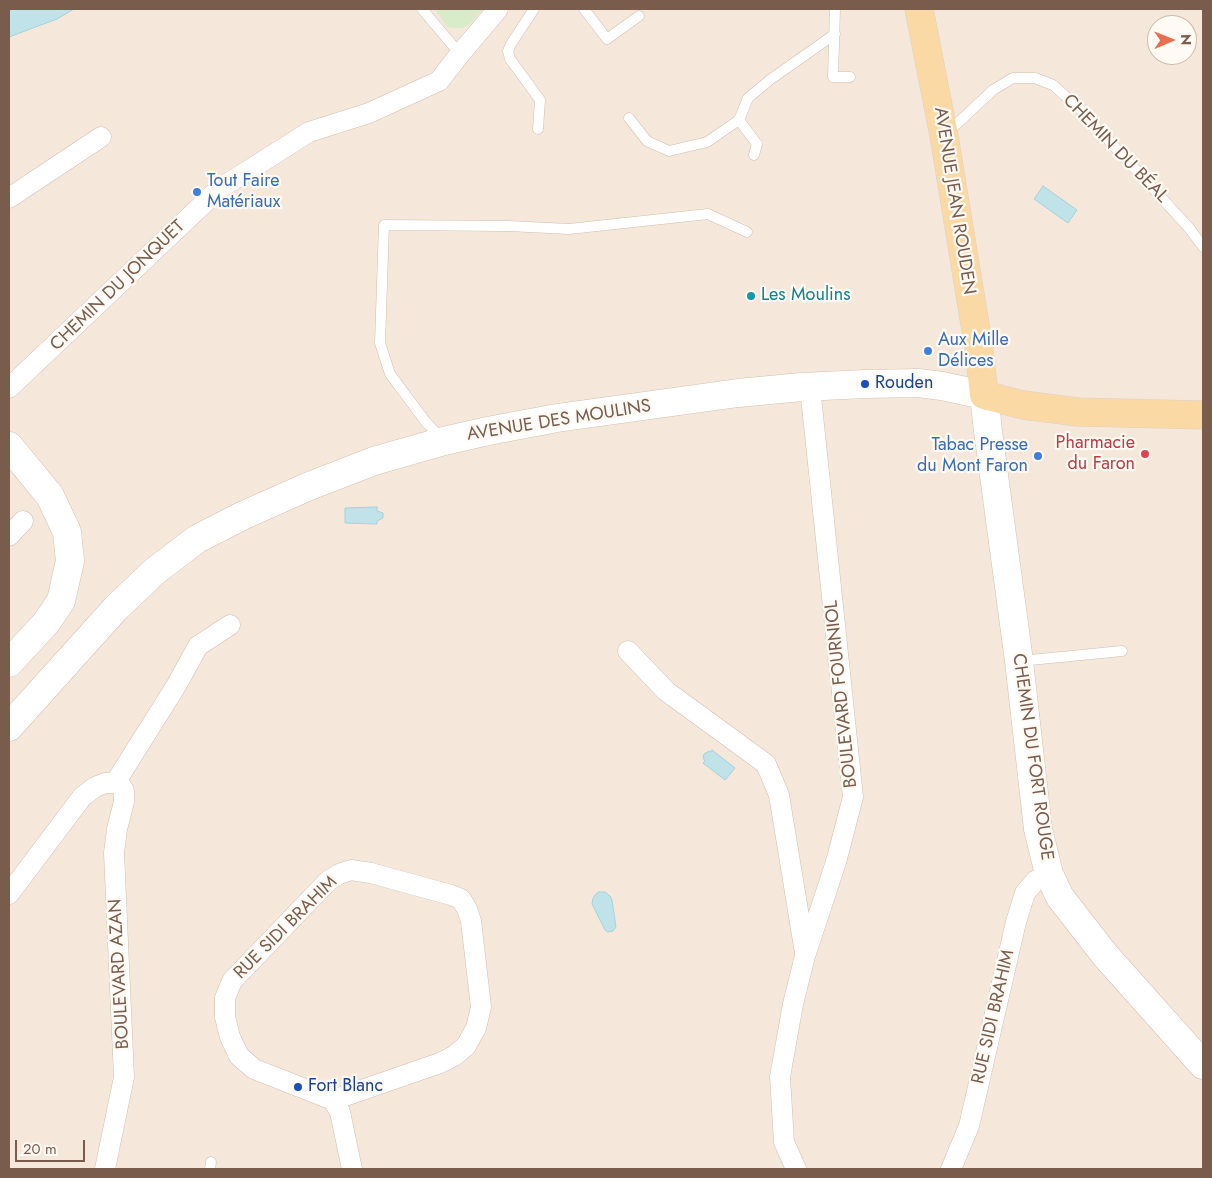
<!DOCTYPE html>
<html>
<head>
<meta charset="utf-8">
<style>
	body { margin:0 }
	#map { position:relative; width:1212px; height:1178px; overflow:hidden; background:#fdf6ec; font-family:Jost,sans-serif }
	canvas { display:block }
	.frame { position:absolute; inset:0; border:10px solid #7a5c4d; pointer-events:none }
	.north { position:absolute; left:1147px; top:15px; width:50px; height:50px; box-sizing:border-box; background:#fffaf3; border:1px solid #cabbb1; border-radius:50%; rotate:89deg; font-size:14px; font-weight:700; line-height:20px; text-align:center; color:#7a5c4d }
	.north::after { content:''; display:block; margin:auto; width:18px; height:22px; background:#e76f51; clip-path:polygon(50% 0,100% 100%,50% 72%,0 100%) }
	.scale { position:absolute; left:15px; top:1140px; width:70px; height:22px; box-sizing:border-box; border:2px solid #7a5c4d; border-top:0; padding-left:6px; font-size:15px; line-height:18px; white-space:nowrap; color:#7a5c4d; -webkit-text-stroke:4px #fffaf3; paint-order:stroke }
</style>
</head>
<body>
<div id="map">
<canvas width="1212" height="1178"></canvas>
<div class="frame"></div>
<div class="north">N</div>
<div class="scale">20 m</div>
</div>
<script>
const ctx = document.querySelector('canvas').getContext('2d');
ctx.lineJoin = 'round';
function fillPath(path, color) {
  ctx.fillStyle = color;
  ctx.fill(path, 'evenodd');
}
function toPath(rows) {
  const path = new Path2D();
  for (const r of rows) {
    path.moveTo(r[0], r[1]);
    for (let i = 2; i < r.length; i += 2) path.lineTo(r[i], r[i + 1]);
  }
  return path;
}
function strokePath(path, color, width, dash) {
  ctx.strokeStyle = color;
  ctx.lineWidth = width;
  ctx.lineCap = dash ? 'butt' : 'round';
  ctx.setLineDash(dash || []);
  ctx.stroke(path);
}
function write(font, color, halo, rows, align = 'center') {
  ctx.font = font + ' Jost,sans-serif';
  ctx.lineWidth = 4.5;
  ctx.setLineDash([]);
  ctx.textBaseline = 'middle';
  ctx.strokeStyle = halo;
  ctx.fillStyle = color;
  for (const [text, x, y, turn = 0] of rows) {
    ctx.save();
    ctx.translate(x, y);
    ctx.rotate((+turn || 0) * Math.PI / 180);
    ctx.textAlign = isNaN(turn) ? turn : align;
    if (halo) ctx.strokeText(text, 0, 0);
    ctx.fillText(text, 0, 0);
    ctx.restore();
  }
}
fillPath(toPath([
	[9,9,1203,9,1203,1169,9,1169],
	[1157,25,1187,25,1187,55,1157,55]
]), '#f5e8da');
fillPath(toPath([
	[435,9,483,9,470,24,463,28,455,28,447,27]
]), '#d8ecc9');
const water = toPath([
	[9,9,74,9,57,19,9,37,9,9],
	[1043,186,1077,210,1068,223,1034,199,1043,186],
	[377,507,377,511,383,513,383,518,377,521,377,524,345,523,345,508,377,507],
	[712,750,735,768,725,780,703,763,705,761,703,758,704,754,709,751,711,752,712,750],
	[599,892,605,892,610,896,612,900,616,927,613,931,608,932,605,930,592,904,593,898,596,894,599,892]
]);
fillPath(water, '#bfe3e8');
strokePath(water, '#a5d3da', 1);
const lane = toPath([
	[422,9,460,54],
	[534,9,511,44,508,51,510,59,540,100,538,129],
	[584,9,607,39,639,16],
	[835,9,833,77,850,77],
	[629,118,647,141,669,151,707,142,739,120],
	[947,133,993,90,1013,78,1035,78,1053,85,1081,110,1190,229,1203,247],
	[754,155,757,144,739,120,748,98,771,79,835,34],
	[441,438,425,421,390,374,380,343,384,225,508,226,569,229,708,214,747,232],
	[1020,661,1122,651],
	[210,1169,211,1162]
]);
const street = toPath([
	[9,198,101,137],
	[9,388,219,189,309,132,369,113,439,81,460,54,498,9],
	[9,536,23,521],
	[628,651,666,691,766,764,779,795,805,953],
	[115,783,176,686,198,646,230,625],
	[9,894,82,797,95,787,105,783,115,783,121,786,124,791,124,802,117,829,114,853,124,1077,105,1169],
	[333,1100,440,1063,454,1056,466,1046,476,1028,481,1007,471,921,467,909,461,899,451,895,371,873,351,870,339,874,328,881,232,981,225,998,225,1017,230,1037,239,1056,254,1069,333,1100,340,1112,352,1169],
	[796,1169,784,1142,780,1077,793,1004,805,956,836,862,853,797,810,387],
	[951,1169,969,1126,1016,922,1025,893,1035,881,1049,874]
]);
const secondary = toPath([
	[9,446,50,496,67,532,70,561,61,601,46,623,9,663],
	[9,727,116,608,155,571,197,539,244,515,307,487,374,461,444,441,488,431,557,418,738,393,802,387,865,384,918,383,942,386,984,395,988,431,1019,661,1038,829,1049,874,1060,897,1105,955,1203,1065]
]);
const primary = toPath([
	[919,9,944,136,979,349,984,395,1023,405,1078,412,1203,415]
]);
strokePath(lane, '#d1beb0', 11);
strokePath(street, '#d1beb0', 21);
strokePath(secondary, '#d6c0b0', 29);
strokePath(primary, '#dad1cd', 29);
strokePath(lane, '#fff', 10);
strokePath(street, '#fff', 20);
strokePath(secondary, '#fff', 28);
strokePath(primary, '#fbd9a5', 28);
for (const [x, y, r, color] of [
	[197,192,5,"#3f7fe0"],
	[751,296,5,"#0f9aa8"],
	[928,351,5,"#3f7fe0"],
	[865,384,5,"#1a4fb4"],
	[1145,454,5,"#e0444e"],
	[1038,456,5,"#3f7fe0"],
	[298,1087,5,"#1a4fb4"]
]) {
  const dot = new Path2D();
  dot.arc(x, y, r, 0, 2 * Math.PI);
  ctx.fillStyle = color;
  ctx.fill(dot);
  strokePath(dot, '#fffaf3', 2);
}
write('18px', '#7a5c4d', '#fffaf3', [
	["CHEMIN DU BÉAL",1115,149,46],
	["AVENUE JEAN ROUDEN",954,201,81],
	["CHEMIN DU JONQUET",118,286,-44],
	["AVENUE DES MOULINS",559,421,-9],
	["BOULEVARD FOURNIOL",842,694,-96],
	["CHEMIN DU FORT ROUGE",1032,757,82],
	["RUE SIDI BRAHIM",286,928,-45],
	["BOULEVARD AZAN",120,974,-93],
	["RUE SIDI BRAHIM",994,1017,-77]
]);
write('18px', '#366cbe', '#fffaf3', [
	["Tout Faire",207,182],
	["Matériaux",207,203],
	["Aux Mille",938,341],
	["Délices",938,362],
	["Tabac Presse",1028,446,"right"],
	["du Mont Faron",1028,467,"right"]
], 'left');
write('18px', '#0d838f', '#fffaf3', [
	["Les Moulins",761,296]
], 'left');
write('18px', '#164399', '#fffaf3', [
	["Rouden",875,384],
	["Fort Blanc",308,1087]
], 'left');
write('18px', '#be3a42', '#fffaf3', [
	["Pharmacie",1135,444],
	["du Faron",1135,465]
], 'right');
</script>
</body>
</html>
